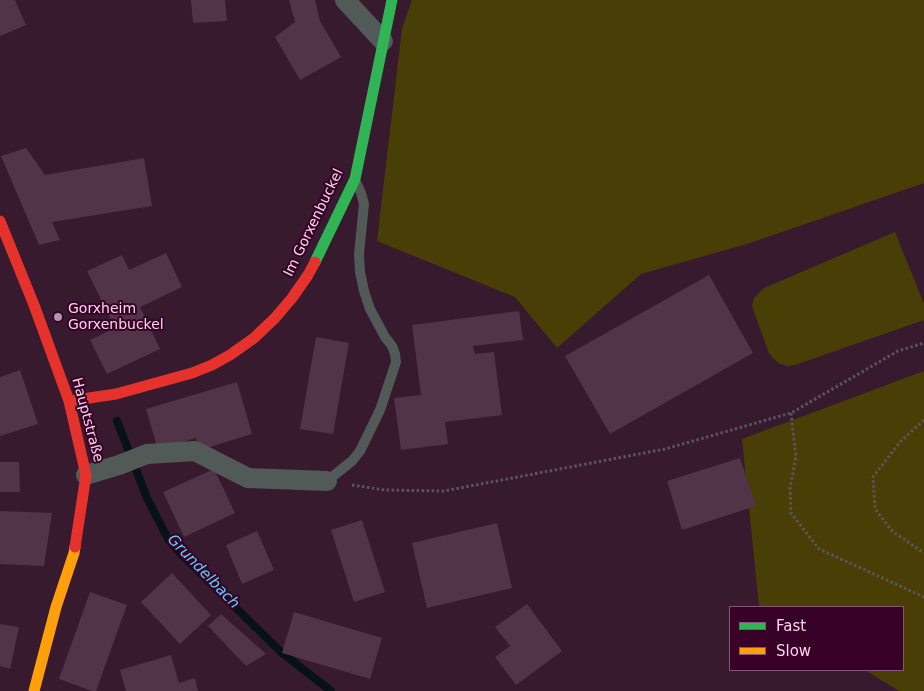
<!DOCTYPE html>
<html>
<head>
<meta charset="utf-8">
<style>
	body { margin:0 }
	#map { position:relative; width:924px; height:691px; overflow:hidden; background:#371a2e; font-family:"DejaVu Sans",sans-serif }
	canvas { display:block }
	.legend { position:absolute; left:729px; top:606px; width:175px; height:65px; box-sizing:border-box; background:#380228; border:1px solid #855675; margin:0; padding:6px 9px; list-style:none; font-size:15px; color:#f8d5e9 }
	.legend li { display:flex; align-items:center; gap:10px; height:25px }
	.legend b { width:25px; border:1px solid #855675 }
</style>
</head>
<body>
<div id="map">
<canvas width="924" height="691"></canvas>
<ul class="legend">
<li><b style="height:6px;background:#30b455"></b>Fast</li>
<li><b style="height:6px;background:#ff9f0a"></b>Slow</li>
</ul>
</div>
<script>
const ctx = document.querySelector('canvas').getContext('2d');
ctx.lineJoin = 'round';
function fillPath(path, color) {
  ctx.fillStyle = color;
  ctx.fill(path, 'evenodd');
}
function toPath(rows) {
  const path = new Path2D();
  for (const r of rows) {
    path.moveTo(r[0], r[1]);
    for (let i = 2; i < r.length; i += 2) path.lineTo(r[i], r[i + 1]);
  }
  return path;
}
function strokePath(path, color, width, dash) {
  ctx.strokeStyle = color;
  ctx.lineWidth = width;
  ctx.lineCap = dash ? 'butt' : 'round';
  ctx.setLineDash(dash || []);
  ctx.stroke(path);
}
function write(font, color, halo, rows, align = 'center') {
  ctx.font = font + ' "DejaVu Sans",sans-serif';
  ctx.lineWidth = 4;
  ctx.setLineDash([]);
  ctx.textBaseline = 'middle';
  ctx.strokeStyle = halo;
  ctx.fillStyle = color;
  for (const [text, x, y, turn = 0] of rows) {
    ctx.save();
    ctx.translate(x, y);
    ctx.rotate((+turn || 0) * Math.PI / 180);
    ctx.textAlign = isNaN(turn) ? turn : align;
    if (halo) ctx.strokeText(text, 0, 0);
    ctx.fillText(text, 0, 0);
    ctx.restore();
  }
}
fillPath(toPath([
	[412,0,924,0,924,183,750,243,641,274,557,348,515,297,377,241,402,29],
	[895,232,924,304,924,320,795,365,787,366,780,364,774,359,769,353,754,312,752,305,754,298,764,288],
	[924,371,924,691,899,691,865,670,903,670,903,607,762,607,759,606,742,439]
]), '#493f06');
strokePath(toPath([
	[117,421,147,498,168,539,181,554,281,652,331,691]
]), '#071118', 8);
fillPath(toPath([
	[0,0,15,0,26,25,0,36],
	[191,0,225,0,227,21,193,23],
	[289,0,315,0,320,21,341,57,300,80,275,37,295,22],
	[26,148,45,175,144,158,152,206,52,222,60,240,39,245,1,156],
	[166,253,182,287,140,307,160,349,107,374,90,340,115,328,87,271,122,255,129,270],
	[709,275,753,353,610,434,565,356],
	[519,311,523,340,473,346,475,354,494,352,502,415,445,422,448,444,401,450,394,398,421,395,412,325],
	[316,337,349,343,333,434,300,429],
	[20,370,38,424,0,436,0,377],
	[237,382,252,434,200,450,196,438,158,450,146,409],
	[740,458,756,506,682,530,667,481],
	[0,462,19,462,20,492,0,492],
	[214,469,235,513,184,537,163,492],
	[0,511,52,513,44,566,0,564],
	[362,520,385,592,354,602,331,530],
	[497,523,512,588,427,608,412,543],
	[257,531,274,570,242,584,226,545],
	[172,573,211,615,180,644,141,602],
	[90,592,127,605,96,691,92,691,59,679],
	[527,604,562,651,516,685,495,657,510,646,495,627],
	[294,612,382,638,370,679,282,653],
	[221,614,266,654,246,666,208,626],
	[0,624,19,627,10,669,0,666],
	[171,655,179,683,195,678,198,691,126,691,120,670]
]), '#513447');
strokePath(toPath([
	[791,413,796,457,790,488,791,513,819,549,924,597],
	[924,420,901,441,873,477,875,509,892,531,924,553],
	[352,485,385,490,444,491,665,449,791,413,898,351,924,343]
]), '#595659', 3, [2.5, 2.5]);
strokePath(toPath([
	[327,481,352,461,360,451,380,410,396,362,395,354,392,346,385,337,370,309,364,291,360,272,359,254,364,204,361,193,357,184]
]), '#515a57', 10);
strokePath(toPath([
	[345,0,383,41],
	[86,475,119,465,147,454,195,451,248,478,327,481]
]), '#515a57', 20);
strokePath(toPath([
	[315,262,355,179,392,0]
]), '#30b455', 11);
strokePath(toPath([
	[34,691,56,607,74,553,75,547]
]), '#ff9f0a', 11);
strokePath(toPath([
	[0,221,34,305,69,401,86,475,75,547],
	[69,401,116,394,192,373,212,365,230,355,254,338,275,318,292,298,308,275,315,262]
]), '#e5322d', 11);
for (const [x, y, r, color] of [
	[58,317,5,"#b494a8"]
]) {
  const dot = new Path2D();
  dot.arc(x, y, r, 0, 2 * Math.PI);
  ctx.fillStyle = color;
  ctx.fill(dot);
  strokePath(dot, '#380228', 2);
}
write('14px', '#f8d5e9', '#380228', [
	["Im Gorxenbuckel",314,223,-64],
	["Hauptstraße",87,420,75]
]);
write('14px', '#f8d5e9', '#380228', [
	["Gorxheim",68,309],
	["Gorxenbuckel",68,325]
], 'left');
write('italic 15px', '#55d3fc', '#380228', [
	["Grundelbach",203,572,46]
]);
</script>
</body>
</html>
